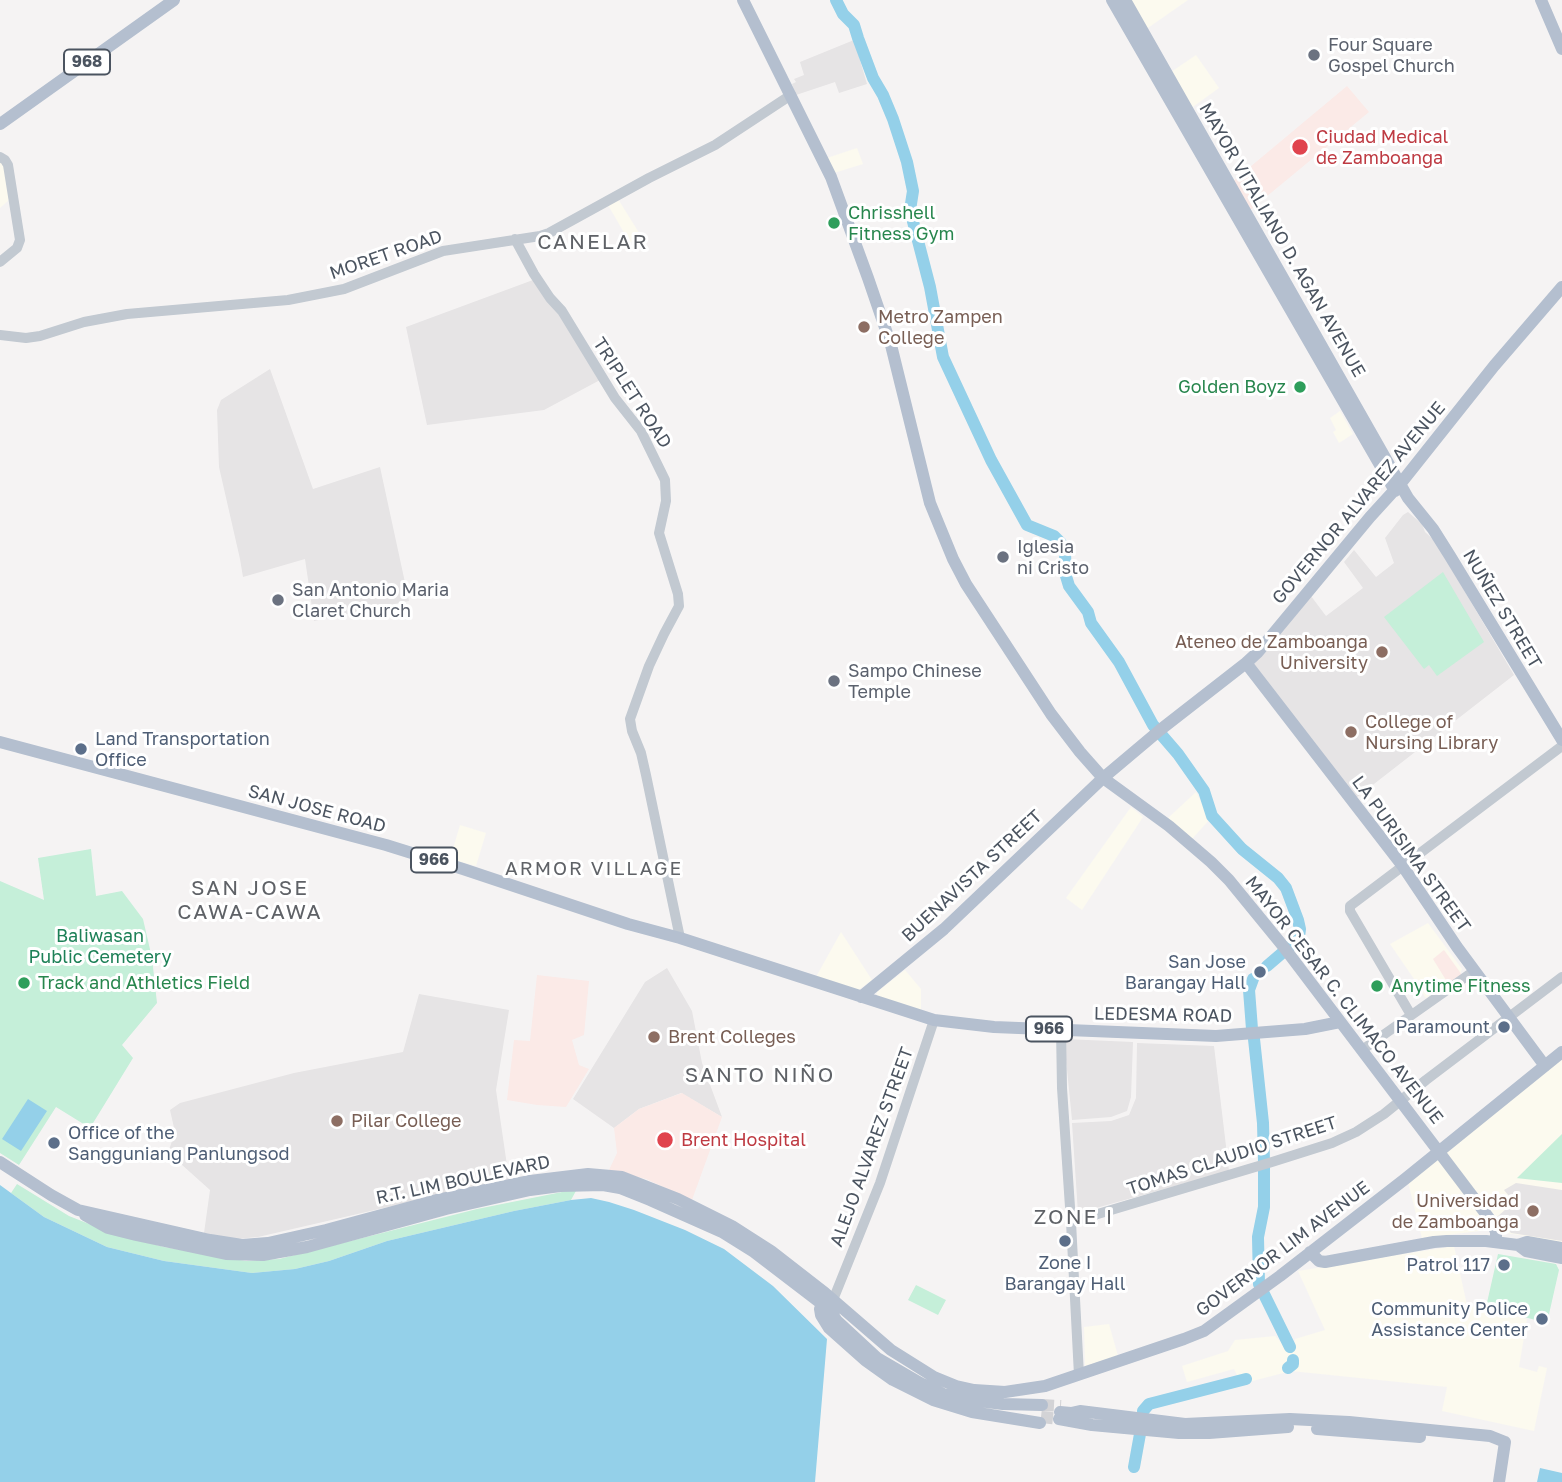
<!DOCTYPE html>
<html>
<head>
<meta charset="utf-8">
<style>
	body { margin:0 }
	canvas { display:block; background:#f5f3f3 }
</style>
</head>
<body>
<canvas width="1562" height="1482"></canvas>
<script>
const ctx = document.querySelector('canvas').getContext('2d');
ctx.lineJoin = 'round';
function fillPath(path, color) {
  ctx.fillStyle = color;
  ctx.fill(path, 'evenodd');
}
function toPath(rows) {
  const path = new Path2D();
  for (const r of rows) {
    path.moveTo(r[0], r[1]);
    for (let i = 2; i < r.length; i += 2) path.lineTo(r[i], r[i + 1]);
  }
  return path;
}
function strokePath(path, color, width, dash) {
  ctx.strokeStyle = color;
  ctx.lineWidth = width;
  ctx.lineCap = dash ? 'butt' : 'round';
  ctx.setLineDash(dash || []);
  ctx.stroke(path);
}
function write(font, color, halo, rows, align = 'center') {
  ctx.font = font + ' "Golos Text",sans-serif';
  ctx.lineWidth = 6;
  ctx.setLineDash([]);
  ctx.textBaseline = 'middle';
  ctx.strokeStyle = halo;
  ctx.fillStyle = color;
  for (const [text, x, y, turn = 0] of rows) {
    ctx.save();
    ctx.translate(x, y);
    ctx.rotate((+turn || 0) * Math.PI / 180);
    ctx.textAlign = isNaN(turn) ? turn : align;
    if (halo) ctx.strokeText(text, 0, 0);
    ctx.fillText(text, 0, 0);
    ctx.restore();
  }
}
fillPath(toPath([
	[1128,0,1188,0,1145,30],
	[1196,55,1219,88,1190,109,1171,72],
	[857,148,863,164,834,173,827,158],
	[0,160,5,162,9,200,0,208],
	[618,199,641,236,630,243,608,205],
	[1340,411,1353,434,1339,443,1333,432,1336,430,1330,418],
	[1196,792,1210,819,1192,839,1168,818],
	[1131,807,1143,817,1082,910,1066,898],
	[460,825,486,833,476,866,450,859],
	[1428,923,1462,969,1460,974,1426,998,1413,980,1414,979,1390,944],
	[841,932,872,980,857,991,816,977],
	[905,970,921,989,921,1010,877,996,877,992],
	[1562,1054,1562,1242,1488,1230,1422,1238,1407,1178],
	[1454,1246,1467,1305,1527,1319,1519,1367,1537,1372,1539,1366,1547,1368,1534,1431,1442,1411,1447,1387,1291,1371,1241,1384,1234,1369,1187,1382,1182,1366,1228,1351,1235,1340,1275,1336,1287,1349,1294,1348,1295,1339,1325,1330,1298,1271],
	[1109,1324,1118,1356,1085,1366,1084,1327]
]), '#fcfaef');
fillPath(toPath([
	[854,40,867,84,839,93,835,82,796,95,792,84,796,82,794,79,804,75,800,62],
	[533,280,558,309,600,380,544,410,427,425,406,327],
	[270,369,313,489,380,467,409,601,314,621,305,559,243,577,240,559,219,467,217,410,221,400],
	[1408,512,1422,524,1425,532,1435,541,1514,675,1356,798,1253,663,1311,596,1326,616,1363,588,1344,562,1354,550,1376,577,1394,563,1385,538,1403,515],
	[667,968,692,1011,702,1063,722,1117,681,1093,639,1109,614,1128,573,1099,645,982],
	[419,994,509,1010,496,1090,509,1179,258,1237,235,1239,204,1233,210,1190,181,1164,169,1150,175,1132,170,1110,180,1103,294,1073,403,1052],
	[1064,1039,1133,1042,1131,1097,1127,1111,1111,1117,1072,1120],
	[1137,1043,1214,1046,1229,1171,1078,1213,1072,1123,1111,1121,1129,1115,1136,1098],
	[1516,1183,1562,1190,1562,1241,1511,1233,1497,1217,1514,1202,1504,1190]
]), '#e6e4e5');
fillPath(toPath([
	[1347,86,1369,112,1249,211,1232,182],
	[1444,950,1462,975,1449,985,1433,959],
	[537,975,589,981,584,1035,572,1040,579,1065,589,1069,566,1107,537,1105,507,1100,514,1040,530,1041],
	[682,1093,722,1117,692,1200,646,1179,609,1170,617,1153,614,1128,639,1109]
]), '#fbeae7');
fillPath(toPath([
	[1443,572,1484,642,1437,676,1429,665,1424,669,1384,617],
	[91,849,96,896,122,891,143,919,152,958,157,1003,122,1045,133,1058,90,1128,56,1107,19,1165,0,1153,0,881,44,900,38,858],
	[1562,1134,1562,1183,1516,1178,1517,1178],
	[17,1184,69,1216,112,1233,164,1247,246,1261,279,1259,477,1209,577,1189,571,1200,514,1211,387,1241,329,1261,295,1269,252,1273,164,1261,107,1247,44,1217,11,1193],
	[1498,1254,1556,1264,1559,1270,1547,1323,1486,1307],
	[916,1285,946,1300,938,1315,908,1300]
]), '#c5efd9');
fillPath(toPath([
	[28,1099,47,1111,21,1151,2,1139],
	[0,1185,44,1217,107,1247,164,1261,252,1273,295,1269,329,1261,387,1241,514,1211,571,1200,591,1198,609,1202,634,1210,685,1230,724,1249,773,1286,827,1339,815,1482,0,1482],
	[1540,1468,1562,1473,1562,1482,1537,1482]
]), '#94d0e9');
strokePath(toPath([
	[836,0,843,14,854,25,858,38,873,78,883,95,893,119,907,162,913,191,910,210,930,287,943,357,991,460,1027,525,1054,536,1061,543,1065,553,1066,576,1069,586,1088,612,1091,623,1119,662,1153,725,1178,754,1204,791,1212,816,1242,849,1278,878,1286,888,1298,920,1300,929,1299,937,1295,942,1267,966],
	[1252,1029,1249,990,1253,979],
	[1254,1039,1263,1123,1264,1162],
	[1264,1167,1264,1207,1258,1237,1259,1284,1290,1347],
	[1288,1368,1293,1364,1293,1360],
	[1143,1411,1149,1404,1246,1379],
	[1134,1467,1140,1434]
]), '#94d0e9', 12);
strokePath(toPath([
	[1042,1405,1061,1406],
	[1041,1417,1059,1419]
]), '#d3d3d6', 12, [12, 6]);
strokePath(toPath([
	[0,157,5,160,8,165,20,240,17,248,0,262],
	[515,239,534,274,550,298,562,311,615,398,641,431,665,480,666,501,659,533,678,594,679,606,664,634,649,666,630,719,632,731,641,753,646,775,680,938],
	[0,335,26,338,40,336,84,322,127,314,288,300,344,289,443,251,540,236,549,233,649,178,715,145,791,95],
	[1411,1015,1350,911,1350,906,1562,746],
	[1061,1029,1062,1088,1071,1222,1079,1375],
	[1362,1050,1474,971],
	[1071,1222,1272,1162,1332,1143,1356,1132,1384,1114,1426,1080,1562,977],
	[831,1305,880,1183,934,1020]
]), '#c2c9d1', 10);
strokePath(toPath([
	[743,0,831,177,868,278,891,345,930,503,953,559,966,584,1051,714,1080,752,1103,778,1169,826,1211,862,1229,880,1283,946,1492,1222,1496,1232,1496,1242],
	[1112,0,1395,491],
	[1125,0,1408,498,1433,529,1450,556,1562,740],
	[1541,0,1562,49],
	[0,124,174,0],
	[1246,663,1402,865,1457,947,1545,1066],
	[0,742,386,845,463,869,628,924,680,938,934,1020,994,1027,1216,1036,1305,1029,1340,1022],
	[861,997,944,929,1103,778,1160,730,1246,663,1258,652,1370,517,1401,483,1494,366,1562,287],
	[0,1162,51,1195,78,1210,210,1240,242,1245,268,1243,326,1230,437,1200,530,1181,588,1174,622,1177,678,1199,732,1226,746,1235,771,1251,825,1293,891,1350,934,1377,956,1386,974,1390,1005,1392,1045,1386,1184,1339,1204,1331,1280,1276,1405,1179,1562,1052],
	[85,1215,108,1228,136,1235,226,1254,263,1255,307,1247,446,1209,530,1190,560,1186,603,1185,620,1188,650,1200,722,1232,754,1252,822,1304,842,1308],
	[1518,1245,1526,1251,1562,1258],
	[1310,1252,1319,1261,1325,1262,1434,1242,1447,1241,1486,1241,1518,1245,1527,1242,1562,1248],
	[822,1304,820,1309,821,1315,829,1328,865,1360,893,1380,933,1400,972,1412,1040,1423],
	[831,1305,831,1312,837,1321,877,1358,920,1383,943,1394,963,1399,1003,1404,1042,1405],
	[1060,1412,1071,1413,1080,1411,1185,1424,1290,1419,1349,1422,1490,1436,1505,1442],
	[1059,1419,1092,1425,1179,1433,1209,1433,1288,1427],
	[1317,1429,1420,1437],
	[1499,1482,1505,1442]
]), '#b4bfcf', 12);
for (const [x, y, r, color] of [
	[1314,55,7,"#6b7280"],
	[1300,147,9,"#e0444e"],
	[834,223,7,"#2e9e5b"],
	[864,327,7,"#8d6e63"],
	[1300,387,7,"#2e9e5b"],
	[1003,557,7,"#6b7280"],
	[278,600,7,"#6b7280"],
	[1382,652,7,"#8d6e63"],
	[834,681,7,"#6b7280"],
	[1351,732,7,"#8d6e63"],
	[81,749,7,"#5c6f8a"],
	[1260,972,7,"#5c6f8a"],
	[24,983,7,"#2e9e5b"],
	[1377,986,7,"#2e9e5b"],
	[1504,1027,7,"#5c6f8a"],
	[654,1037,7,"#8d6e63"],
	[337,1121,7,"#8d6e63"],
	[665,1140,9,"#e0444e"],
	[54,1143,7,"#5c6f8a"],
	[1533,1211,7,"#8d6e63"],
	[1065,1241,7,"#5c6f8a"],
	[1504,1265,7,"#5c6f8a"],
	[1542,1319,7,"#5c6f8a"]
]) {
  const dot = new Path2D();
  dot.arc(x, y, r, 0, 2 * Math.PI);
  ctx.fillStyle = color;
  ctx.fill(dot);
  strokePath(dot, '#fff', 2.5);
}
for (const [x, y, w] of [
	[87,62,46],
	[434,860,46],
	[1049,1029,46]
]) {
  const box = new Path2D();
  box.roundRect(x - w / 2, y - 12.5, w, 25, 5);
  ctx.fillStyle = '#fff';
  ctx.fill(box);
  strokePath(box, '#4b5460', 2);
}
write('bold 16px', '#4b5460', null, [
	["968",87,62],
	["966",434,860],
	["966",1049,1029]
]);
write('18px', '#5b616d', '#fff', [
	["Four Square",1328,45],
	["Gospel Church",1328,66],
	["Iglesia",1017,547],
	["ni Cristo",1017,568],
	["San Antonio Maria",292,590],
	["Claret Church",292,611],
	["Sampo Chinese",848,671],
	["Temple",848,692]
], 'left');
write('18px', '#be3a42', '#fff', [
	["Ciudad Medical",1316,137],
	["de Zamboanga",1316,158],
	["Brent Hospital",681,1140]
], 'left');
write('18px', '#27864d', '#fff', [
	["Chrisshell",848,213],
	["Fitness Gym",848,234],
	["Golden Boyz",1286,387,"right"],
	["Track and Athletics Field",38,983],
	["Anytime Fitness",1391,986]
], 'left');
write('18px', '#4b5460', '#fff', [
	["MAYOR VITALIANO D. AGAN AVENUE",1282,240,60],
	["MORET ROAD",386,255,-19],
	["TRIPLET ROAD",632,393,57],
	["GOVERNOR ALVAREZ AVENUE",1359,503,-50],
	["NUÑEZ STREET",1502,609,59],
	["SAN JOSE ROAD",317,809,15],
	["LA PURISIMA STREET",1411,854,54],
	["BUENAVISTA STREET",972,876,-43],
	["MAYOR CESAR C. CLIMACO AVENUE",1344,1000,52],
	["LEDESMA ROAD",1163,1015,1],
	["ALEJO ALVAREZ STREET",872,1147,-70],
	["TOMAS CLAUDIO STREET",1232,1156,-18],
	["R.T. LIM BOULEVARD",463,1180,-12],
	["GOVERNOR LIM AVENUE",1283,1249,-37]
]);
write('18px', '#785e54', '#fff', [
	["Metro Zampen",878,317],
	["College",878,338],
	["Ateneo de Zamboanga",1368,642,"right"],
	["University",1368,663,"right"],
	["College of",1365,722],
	["Nursing Library",1365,743],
	["Brent Colleges",668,1037],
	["Pilar College",351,1121],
	["Universidad",1519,1201,"right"],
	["de Zamboanga",1519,1222,"right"]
], 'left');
write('18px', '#4e5e75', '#fff', [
	["Land Transportation",95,739,"left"],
	["Office",95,760,"left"],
	["San Jose",1246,962],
	["Barangay Hall",1246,983],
	["Paramount",1490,1027],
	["Office of the",68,1133,"left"],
	["Sangguniang Panlungsod",68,1154,"left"],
	["Zone I",1065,1263,"center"],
	["Barangay Hall",1065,1284,"center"],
	["Patrol 117",1490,1265],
	["Community Police",1528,1309],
	["Assistance Center",1528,1330]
], 'right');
write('18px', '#1d8057', '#fff', [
	["Baliwasan",100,936],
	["Public Cemetery",100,957]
]);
ctx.letterSpacing = '2px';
write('19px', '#5f6267', '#fff', [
	["ARMOR VILLAGE",594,869]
]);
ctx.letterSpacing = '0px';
ctx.letterSpacing = '2px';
write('21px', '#5f6267', '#fff', [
	["CANELAR",593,242],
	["SAN JOSE",250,888],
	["CAWA-CAWA",250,912],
	["SANTO NIÑO",760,1075],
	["ZONE I",1074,1217]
]);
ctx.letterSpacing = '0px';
</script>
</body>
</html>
